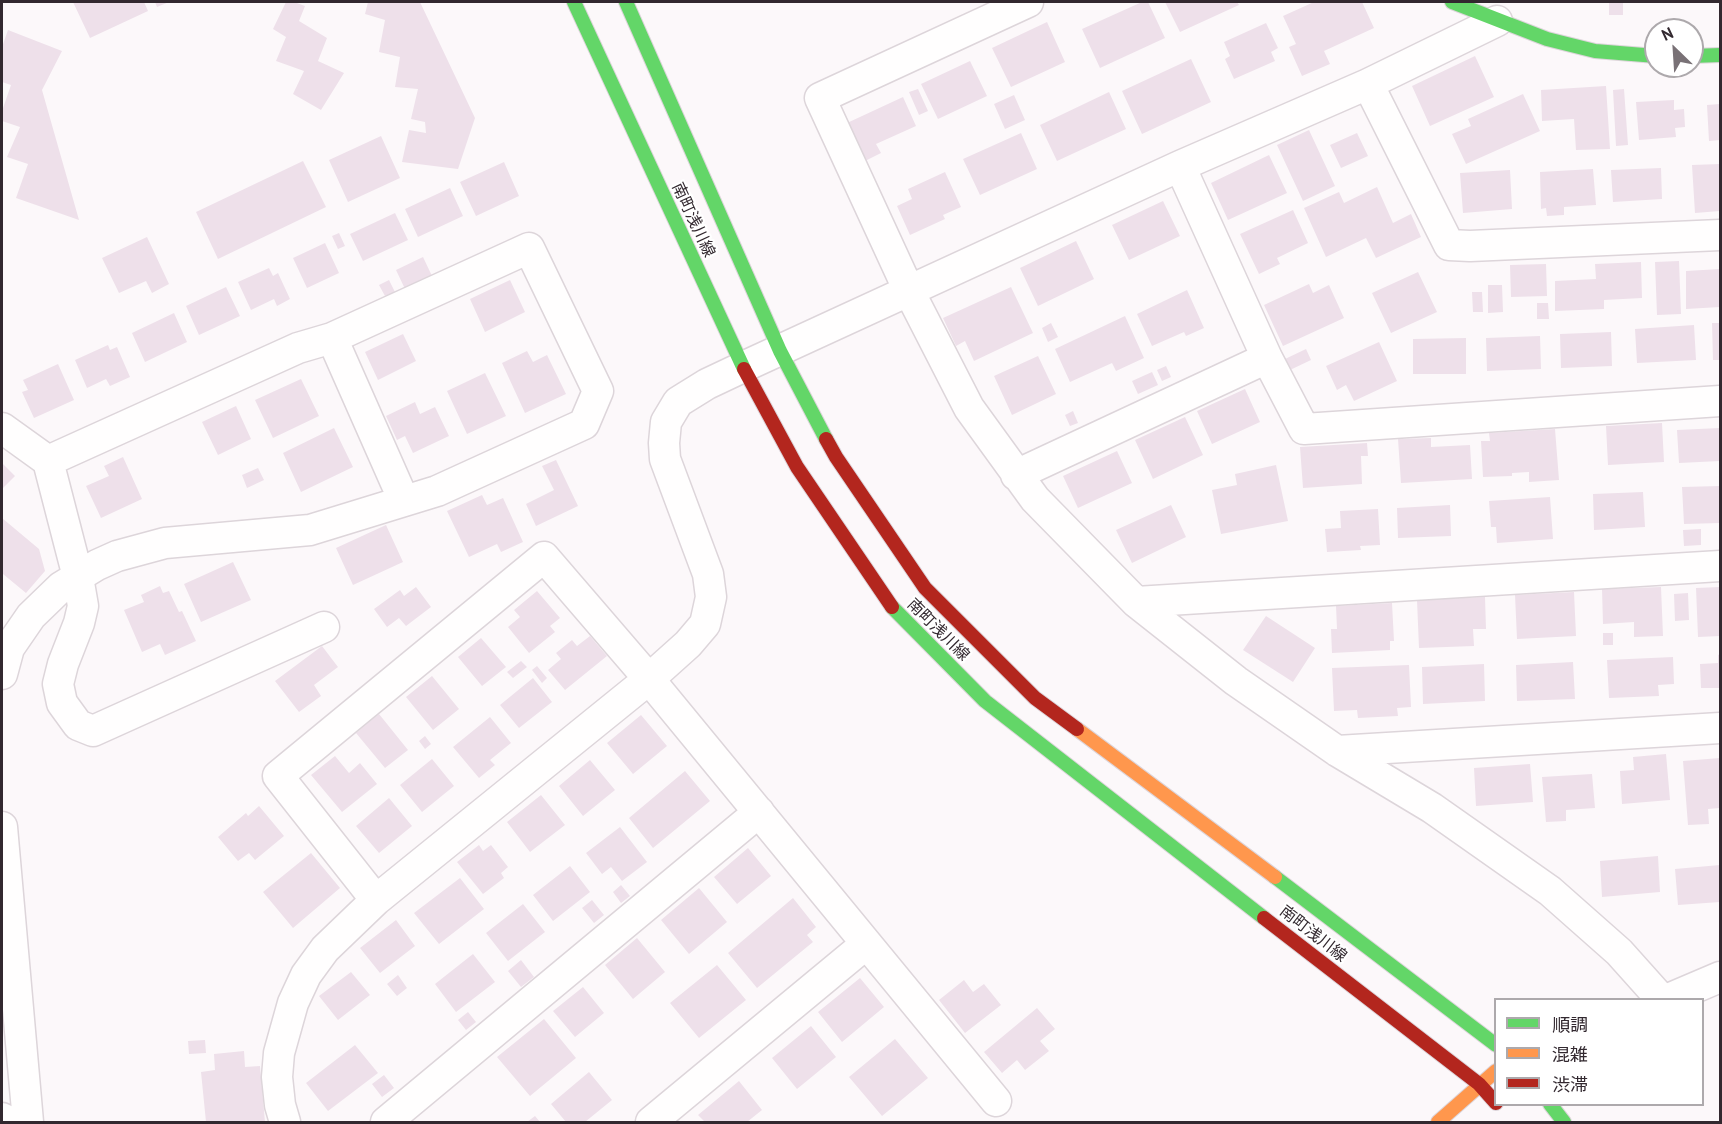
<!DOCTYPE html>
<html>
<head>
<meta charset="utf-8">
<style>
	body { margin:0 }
	#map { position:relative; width:1722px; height:1124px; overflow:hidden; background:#fcf8fa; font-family:"PT Sans","Noto Sans JP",sans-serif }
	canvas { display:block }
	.frame { position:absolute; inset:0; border:3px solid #32282f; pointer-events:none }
	.legend { position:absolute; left:1494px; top:998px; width:210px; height:108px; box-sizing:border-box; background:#fff; border:2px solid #ada9ac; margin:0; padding:8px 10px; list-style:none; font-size:18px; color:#32282f }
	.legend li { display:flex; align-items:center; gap:12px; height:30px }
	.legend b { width:30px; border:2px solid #ada9ac }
	.north { position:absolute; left:1644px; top:18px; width:60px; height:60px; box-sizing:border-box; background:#fff; border:2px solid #ada9ac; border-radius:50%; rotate:335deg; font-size:16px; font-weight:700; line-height:24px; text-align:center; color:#32282f }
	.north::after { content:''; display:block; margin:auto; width:21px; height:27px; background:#797176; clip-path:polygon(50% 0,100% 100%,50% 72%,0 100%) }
</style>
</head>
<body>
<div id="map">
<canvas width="1722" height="1124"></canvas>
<div class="frame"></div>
<ul class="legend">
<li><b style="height:8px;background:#63d668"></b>順調</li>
<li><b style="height:8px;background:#ff974d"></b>混雑</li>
<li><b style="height:8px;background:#b3261e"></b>渋滞</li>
</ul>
<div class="north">N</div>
</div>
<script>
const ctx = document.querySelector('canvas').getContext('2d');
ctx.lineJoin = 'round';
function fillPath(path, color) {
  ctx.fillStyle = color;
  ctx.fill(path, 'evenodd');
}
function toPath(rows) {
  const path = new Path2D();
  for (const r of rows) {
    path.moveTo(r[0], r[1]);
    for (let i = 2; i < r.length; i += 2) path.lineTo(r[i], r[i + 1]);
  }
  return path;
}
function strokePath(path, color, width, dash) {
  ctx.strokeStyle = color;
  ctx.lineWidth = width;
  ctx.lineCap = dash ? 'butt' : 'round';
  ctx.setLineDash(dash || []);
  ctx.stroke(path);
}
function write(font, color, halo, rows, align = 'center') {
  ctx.font = font + ' "PT Sans","Noto Sans JP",sans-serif';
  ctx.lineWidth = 4.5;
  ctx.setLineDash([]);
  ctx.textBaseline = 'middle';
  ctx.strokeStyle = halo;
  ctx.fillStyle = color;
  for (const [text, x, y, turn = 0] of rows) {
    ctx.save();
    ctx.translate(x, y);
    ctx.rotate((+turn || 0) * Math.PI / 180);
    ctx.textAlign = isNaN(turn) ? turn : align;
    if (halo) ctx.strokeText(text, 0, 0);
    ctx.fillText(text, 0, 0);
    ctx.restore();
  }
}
fillPath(toPath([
	[73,2,144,2,148,11,90,38],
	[155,2,169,2,157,7],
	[286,2,294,2,305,6,299,21,327,38,318,61,344,73,321,110,293,94,304,71,276,61,286,37,273,29],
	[368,2,420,2,475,118,458,169,402,162,409,130,426,133,425,122,411,119,418,89,395,87,400,57,379,52,385,20,365,14],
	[1142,2,1148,2,1165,38,1100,68,1082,29],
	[1165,2,1237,2,1239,5,1180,32],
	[1314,2,1362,2,1374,28,1324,51,1330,64,1302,76,1289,47,1296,44,1283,16],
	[1609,2,1623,2,1623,15,1609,15],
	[1047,22,1065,62,1011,87,992,48],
	[1266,23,1278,48,1271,52,1275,61,1234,79,1225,59,1230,56,1224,42],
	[8,30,62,51,42,90,79,220,16,198,28,164,7,157,20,127,2,121,2,111,11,85,2,82,2,47],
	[1475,56,1494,97,1430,126,1412,86],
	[1191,59,1211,102,1142,134,1122,91],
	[970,61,987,96,938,119,921,84],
	[1606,86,1610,149,1576,150,1574,119,1542,121,1541,90],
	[918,89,928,111,919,115,909,92],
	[1624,89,1628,145,1616,146,1613,90],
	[1109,92,1126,129,1057,161,1040,125],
	[1523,94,1540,131,1466,164,1452,134,1471,126,1468,119],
	[1014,95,1025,120,1005,129,994,104],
	[903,97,916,126,876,144,881,153,865,161,847,123],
	[1674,100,1674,110,1684,109,1685,127,1675,128,1676,137,1639,140,1636,102],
	[1720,104,1720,140,1709,141,1707,105],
	[1309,130,1335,186,1303,201,1277,145],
	[1021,133,1037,169,980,195,963,159],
	[1357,133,1368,156,1341,168,1330,145],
	[381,136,400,178,348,202,329,160],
	[1269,155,1287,193,1228,220,1211,183],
	[303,161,326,207,218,259,196,212],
	[504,162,519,196,476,216,460,182],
	[1720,164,1720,211,1695,213,1692,165],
	[1661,168,1662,199,1613,202,1611,170],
	[1593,169,1596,205,1564,207,1564,215,1547,216,1546,208,1541,209,1540,172],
	[1510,170,1512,209,1463,213,1460,173],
	[945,172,961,207,943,215,945,219,910,235,897,206,912,199,908,189],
	[1377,187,1393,223,1411,214,1421,237,1376,258,1366,238,1326,257,1304,208,1339,192,1344,203],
	[450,188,463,216,418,237,405,209],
	[1163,201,1180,236,1129,260,1112,225],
	[1293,210,1308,243,1277,258,1280,264,1259,274,1240,234],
	[395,213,408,240,363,261,350,234],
	[339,233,345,246,338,249,332,236],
	[147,237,169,284,152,293,146,281,119,293,102,258],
	[1076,241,1094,279,1038,306,1020,268],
	[325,243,339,273,307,288,293,258],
	[423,257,432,276,405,289,396,270],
	[1679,261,1681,314,1657,315,1655,262],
	[1641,262,1642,298,1604,300,1604,309,1555,311,1555,281,1596,279,1595,264],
	[1546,264,1547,296,1511,297,1510,265],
	[269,268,273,276,278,273,290,299,277,306,274,299,251,310,238,282],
	[1720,269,1720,307,1686,309,1686,271],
	[1418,272,1437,312,1391,333,1372,293],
	[389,280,395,292,385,296,379,285],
	[510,280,525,312,485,332,470,299],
	[1309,284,1313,293,1329,285,1344,318,1283,346,1264,305],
	[1488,285,1502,285,1503,312,1488,313],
	[226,287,240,316,199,335,186,306],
	[1011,287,1033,333,974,361,965,341,956,346,943,318],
	[1187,290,1204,328,1186,336,1184,332,1152,346,1137,314],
	[1472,292,1482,292,1483,312,1473,312],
	[1537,303,1548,303,1549,319,1537,319],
	[174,313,187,342,145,362,132,333],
	[1125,316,1144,358,1116,371,1112,363,1070,382,1055,349],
	[1051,323,1058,337,1048,342,1042,328],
	[1712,323,1720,323,1720,360,1713,360],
	[1694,325,1696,360,1637,363,1635,329],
	[1611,332,1612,366,1561,368,1560,334],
	[403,334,416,361,378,380,365,352],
	[1540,336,1541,369,1487,371,1486,338],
	[1466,338,1466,374,1413,374,1413,339],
	[1379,342,1397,381,1354,401,1346,385,1337,390,1326,366],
	[108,345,110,350,117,347,130,377,110,386,106,379,87,388,75,360],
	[1306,349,1311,360,1290,370,1285,359],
	[527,351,533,362,547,355,566,394,525,413,502,363],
	[1038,356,1056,394,1012,415,994,376],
	[58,364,74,400,34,418,22,392,28,390,23,380],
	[1166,366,1171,377,1162,381,1157,370],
	[1152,372,1158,385,1138,394,1132,381],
	[485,373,506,416,467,434,447,391],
	[301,379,319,416,273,438,255,400],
	[1245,389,1260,422,1212,444,1197,411],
	[415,402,420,414,435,407,449,436,413,453,405,436,397,440,386,416],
	[236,406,251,439,218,455,202,422],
	[1073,411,1078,423,1070,426,1065,415],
	[1185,417,1203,455,1153,479,1135,440],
	[1662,423,1664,462,1608,465,1606,426],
	[334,428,353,467,301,492,283,453],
	[1720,428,1720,461,1679,463,1677,430],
	[1555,429,1559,480,1529,482,1529,472,1512,473,1512,476,1483,477,1481,441,1490,441,1489,433],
	[1431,438,1431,447,1470,445,1472,479,1401,483,1398,439],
	[1367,443,1368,456,1361,456,1362,484,1303,488,1300,447],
	[1117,451,1132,483,1078,508,1063,476],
	[123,457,142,499,101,518,86,486,109,476,104,466],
	[556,460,578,506,536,526,526,504,554,490,542,466],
	[2,463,15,476,2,489],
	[1276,465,1288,521,1221,534,1212,490,1237,485,1235,474],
	[258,468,264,480,247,488,242,475],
	[1720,486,1720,523,1684,524,1682,487],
	[1643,492,1645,527,1594,530,1593,494],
	[482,495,487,505,503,498,523,542,501,552,497,544,469,557,447,511],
	[1550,497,1553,539,1497,543,1496,527,1491,527,1489,501],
	[1171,505,1186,537,1132,563,1116,530],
	[1450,505,1451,536,1398,538,1397,508],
	[1378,509,1380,545,1360,546,1361,550,1327,552,1325,529,1341,528,1340,511],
	[2,518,39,549,45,571,26,593,3,574,2,575],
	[386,525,403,562,353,585,336,548],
	[1701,529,1701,545,1684,546,1683,530],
	[233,562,251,600,201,622,184,584],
	[160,586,163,593,169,591,179,612,182,611,196,641,165,655,160,644,142,652,124,610,144,602,141,595],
	[416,587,431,607,406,626,399,618,387,627,374,609,400,590,404,596],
	[1661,587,1663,636,1634,637,1634,622,1603,624,1602,589],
	[1720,587,1720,636,1698,637,1696,588],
	[537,591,560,618,550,626,555,632,529,653,508,627,520,617,514,610],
	[1574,592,1576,636,1517,639,1515,595],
	[1688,593,1689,620,1675,621,1674,594],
	[1485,597,1486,629,1473,629,1474,646,1419,648,1417,600],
	[1392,603,1394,641,1390,641,1390,650,1332,653,1331,629,1337,629,1336,606],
	[1266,616,1315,648,1293,682,1243,650],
	[1603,633,1613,633,1613,645,1603,645],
	[590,636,607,656,565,690,548,670,561,659,556,653,572,640,577,646],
	[481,638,506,667,482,686,458,657],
	[322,646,338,667,314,685,321,696,299,712,275,681],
	[1720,654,1720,688,1701,688,1700,664,1718,663,1718,655],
	[1673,657,1674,684,1658,685,1659,696,1609,698,1607,660],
	[521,661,527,667,513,678,507,672],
	[1573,662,1575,699,1517,701,1516,665],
	[1484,664,1485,701,1423,704,1422,667],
	[1409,665,1411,707,1397,708,1398,716,1358,718,1357,710,1334,711,1332,668],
	[537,666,547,678,542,683,532,670],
	[432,676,459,709,433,730,406,697],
	[533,678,552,702,519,728,500,705],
	[379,714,408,750,385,768,356,733],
	[641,715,667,746,633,774,607,743],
	[490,717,511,743,490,760,495,765,479,778,453,747],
	[425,736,431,744,425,749,419,741],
	[1666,754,1670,800,1622,804,1620,771,1634,770,1633,757],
	[335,756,349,773,360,763,377,784,342,812,311,775],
	[1720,758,1720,808,1708,809,1709,824,1688,825,1683,761],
	[432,759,454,786,422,812,400,785],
	[590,760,615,790,583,816,559,786],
	[1530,764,1533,802,1476,806,1474,768],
	[685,771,710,801,653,848,629,818],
	[1592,774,1595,808,1566,810,1566,821,1546,822,1542,777],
	[541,795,565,825,530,852,507,822],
	[389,798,412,826,379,853,356,826],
	[259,806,284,836,255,860,249,853,238,861,218,837,246,813,248,816],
	[620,827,647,862,622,881,611,867,602,874,586,853],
	[479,845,483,851,491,845,508,867,501,873,504,878,483,894,457,862],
	[748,848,771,876,737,904,714,877],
	[311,853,340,888,293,928,263,892],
	[1658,856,1660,892,1602,897,1600,861],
	[1720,865,1720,902,1678,905,1675,869],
	[570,866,590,892,553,921,533,895],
	[460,878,484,909,439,944,414,913],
	[621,885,630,896,621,903,613,892],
	[699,888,727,922,689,954,661,920],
	[793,898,816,927,807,935,813,942,757,988,728,953],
	[592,900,604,915,594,923,582,908],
	[523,904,545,932,508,961,486,933],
	[396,920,415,946,380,973,360,948],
	[637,938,665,972,633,999,605,965],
	[473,954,495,982,456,1012,435,984],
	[521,960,534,977,521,987,508,971],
	[717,965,746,1000,699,1038,670,1003],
	[351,972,370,995,338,1020,319,996],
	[398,975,407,988,397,996,387,984],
	[860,978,884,1007,842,1042,818,1012],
	[964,980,973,992,984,984,1001,1005,965,1033,939,1000],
	[583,987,604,1013,575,1037,553,1011],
	[1037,1008,1055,1029,1040,1041,1049,1051,1025,1070,1017,1060,1002,1073,984,1052],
	[468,1012,476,1022,466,1030,458,1020],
	[544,1019,576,1058,530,1096,497,1057],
	[811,1026,836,1057,797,1089,772,1058],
	[895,1039,928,1078,882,1116,849,1077],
	[205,1040,206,1053,189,1054,188,1041],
	[355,1045,378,1073,328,1111,306,1083],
	[244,1051,245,1067,260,1066,265,1122,206,1122,201,1072,215,1070,214,1054],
	[589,1072,612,1100,585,1122,566,1122,551,1104],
	[384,1075,394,1088,382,1097,372,1084],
	[739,1081,762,1110,747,1122,705,1122,698,1115],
	[535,1116,540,1122,527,1122]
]), '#eee0ea');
const street = toPath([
	[1028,2,820,98,909,291,969,408,1035,499,1136,602,1236,681,1337,751,1432,808,1550,891,1619,952,1662,1000],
	[1368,84,1449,245,1470,246,1720,235],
	[1180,166,1267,358,1304,429,1720,401],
	[332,338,404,501],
	[2,428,48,461,298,348,332,338,529,248,598,391,584,424,437,491,310,530,165,543,117,556,97,565,61,587,31,616,9,648,2,674],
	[48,461,78,577,83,606,79,623,63,664,58,684,62,703,78,725,93,731,324,627],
	[1016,475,1267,358],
	[1136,602,1720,566],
	[1337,751,1720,728],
	[2,827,28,1122],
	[376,900,278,776,544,557,649,679,996,1101],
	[1666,1000,1720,977],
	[2,1118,8,1122],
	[285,1122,280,1105,277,1077,279,1053,293,1003,306,975,325,949,376,900,649,679,688,644,705,624,711,597,708,574,665,459,664,443,666,422,678,402,707,384,743,367,1180,166,1368,84,1497,21],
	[386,1122,759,812],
	[651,1122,866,944]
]);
const fast = toPath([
	[574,2,744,369],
	[626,2,780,351,826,439],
	[1452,2,1547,39,1595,51,1656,56],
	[1692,56,1720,55],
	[892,607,985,701,1264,918],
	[1275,877,1496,1045],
	[1550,1104,1564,1122]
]);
const slow = toPath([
	[1077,729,1275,877],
	[1438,1122,1496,1071]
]);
const jam = toPath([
	[744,369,797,467,892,607],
	[826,439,836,457,925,588,1035,698,1077,729],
	[1264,918,1479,1084,1496,1103]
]);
strokePath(street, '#ddd5da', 33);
strokePath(fast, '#ddd5da', 16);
strokePath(slow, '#ddd5da', 16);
strokePath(jam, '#ddd5da', 16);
strokePath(street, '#fffefe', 30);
strokePath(fast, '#63d668', 14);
strokePath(slow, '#ff974d', 14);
strokePath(jam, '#b3261e', 14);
write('16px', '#32282f', '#fff', [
	["南町浅川線",693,220,65],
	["南町浅川線",938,630,45],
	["南町浅川線",1313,934,38]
]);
</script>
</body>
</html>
